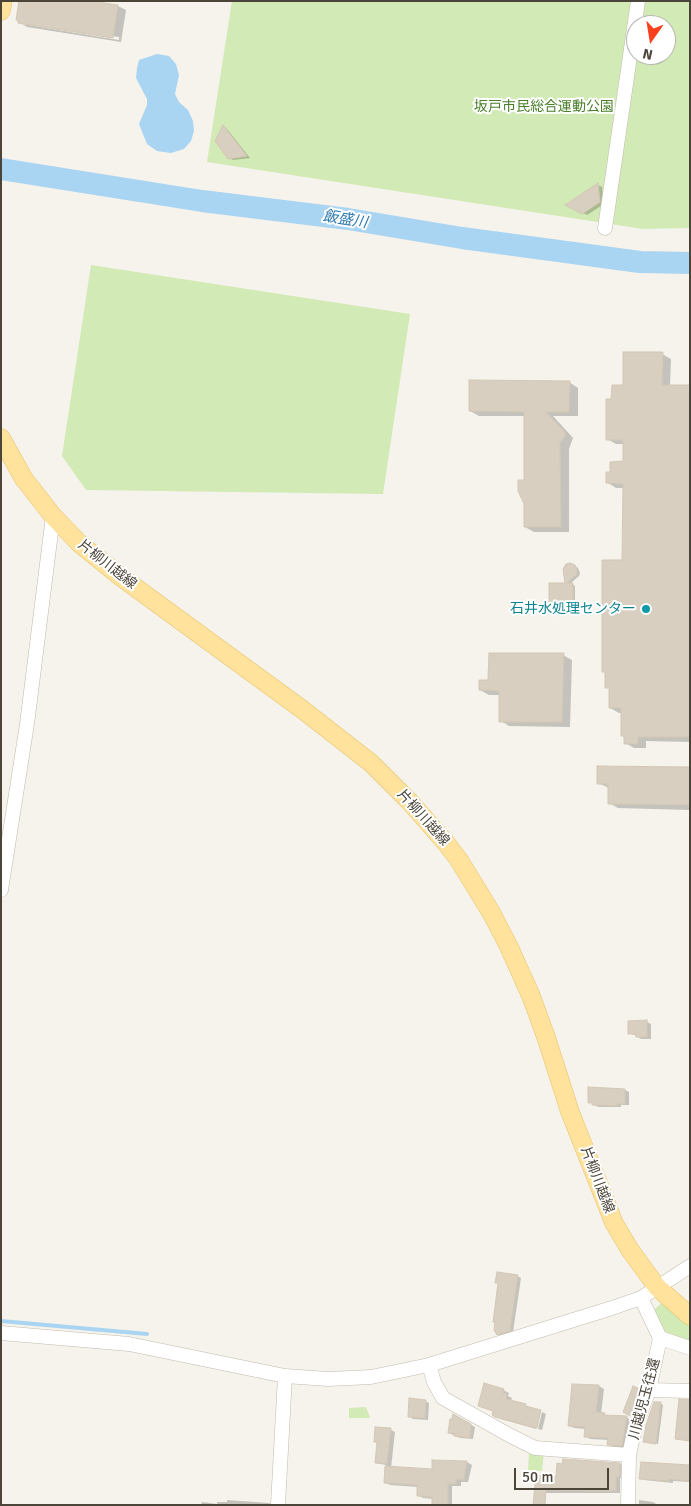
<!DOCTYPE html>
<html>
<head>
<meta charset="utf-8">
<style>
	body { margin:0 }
	#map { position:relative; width:691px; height:1506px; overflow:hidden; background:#f6f3ec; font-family:Signika,sans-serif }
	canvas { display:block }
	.frame { position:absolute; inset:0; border:2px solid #4b4439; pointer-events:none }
	.north { position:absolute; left:626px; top:15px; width:50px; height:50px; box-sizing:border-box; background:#fff; border:1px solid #b7b4b0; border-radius:50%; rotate:193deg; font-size:14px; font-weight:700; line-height:20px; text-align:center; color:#4b4439 }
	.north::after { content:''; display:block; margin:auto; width:18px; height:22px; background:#fc3f1d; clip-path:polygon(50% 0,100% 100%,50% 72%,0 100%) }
	.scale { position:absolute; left:514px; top:1468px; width:95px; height:22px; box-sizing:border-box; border:2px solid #4b4439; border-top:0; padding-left:6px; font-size:15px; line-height:18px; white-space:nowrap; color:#4b4439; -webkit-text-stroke:4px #fff; paint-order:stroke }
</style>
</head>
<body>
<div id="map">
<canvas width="691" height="1506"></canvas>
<div class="frame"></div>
<div class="north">N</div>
<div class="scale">50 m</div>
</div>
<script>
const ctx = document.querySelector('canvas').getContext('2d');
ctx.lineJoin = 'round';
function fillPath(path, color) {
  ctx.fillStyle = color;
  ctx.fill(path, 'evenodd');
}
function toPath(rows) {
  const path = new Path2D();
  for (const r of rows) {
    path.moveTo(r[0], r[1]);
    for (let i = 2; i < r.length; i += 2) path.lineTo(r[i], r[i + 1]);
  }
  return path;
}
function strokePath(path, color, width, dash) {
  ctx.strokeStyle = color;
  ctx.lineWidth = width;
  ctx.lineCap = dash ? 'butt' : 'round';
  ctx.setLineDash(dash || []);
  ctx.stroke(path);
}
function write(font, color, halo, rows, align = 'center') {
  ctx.font = font + ' Signika,"Noto Sans JP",sans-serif';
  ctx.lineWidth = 4;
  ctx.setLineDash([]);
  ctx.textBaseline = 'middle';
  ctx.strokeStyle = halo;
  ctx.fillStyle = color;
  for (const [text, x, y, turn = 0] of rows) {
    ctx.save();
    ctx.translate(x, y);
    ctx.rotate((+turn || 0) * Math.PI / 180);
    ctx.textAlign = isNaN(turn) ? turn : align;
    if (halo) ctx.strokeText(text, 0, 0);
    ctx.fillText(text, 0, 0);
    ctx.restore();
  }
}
fillPath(toPath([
	[232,1,690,1,690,228,643,229,207,162],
	[636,25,666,25,666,55,636,55],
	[91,265,410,314,383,494,86,490,62,456],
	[663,1303,690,1324,690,1343,662,1334,654,1315,655,1309,659,1305],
	[366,1407,370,1418,349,1418,349,1408],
	[529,1451,544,1452,542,1471,528,1470]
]), '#d2eab5');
fillPath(toPath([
	[157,54,169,56,176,64,179,75,175,94,179,102,188,110,193,121,194,131,191,141,184,149,171,153,157,151,147,144,139,124,147,105,147,99,136,78,137,68,139,60]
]), '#a9d4f2');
fillPath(toPath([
	[118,6,126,10,121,42,27,27,22,24,119,40,119,37,19,22],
	[224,127,227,129,250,158,233,160,229,158],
	[598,185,602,187,604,204,587,215,568,205],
	[662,354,671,359,670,386,690,386,690,742,646,741,646,748,634,748,625,743,625,737,623,736,623,713,619,713,610,708,610,689,607,687,607,673,603,671,624,562,624,488,616,488,608,483,611,473,624,462,624,444,616,444,607,439,613,400,624,386],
	[569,382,578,388,578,416,553,416,573,438,569,449,569,532,534,532,525,527,525,416,479,416,470,411],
	[575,566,578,568,580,573,579,576,571,583,575,586,575,602,580,608,580,611,576,614,571,614,564,607,553,607,550,606,567,584,564,569],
	[563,655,572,660,570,727,509,726,501,721,501,695,489,695,480,690,490,682],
	[690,769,690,810,618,808,609,803,609,788,598,783],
	[647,1022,651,1024,651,1039,641,1039,637,1036,629,1033],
	[625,1090,629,1092,629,1105,621,1105,621,1107,598,1107,590,1102],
	[517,1276,521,1278,513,1332,502,1336,498,1334,499,1284,497,1282],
	[599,1386,604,1389,601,1414,608,1416,626,1417,631,1420,627,1448,614,1447,609,1444,609,1440,590,1439,585,1436,586,1429,574,1428,569,1425],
	[503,1390,509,1393,508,1396,512,1398,511,1402,525,1405,540,1411,536,1429,501,1419,493,1415,494,1411,479,1405],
	[639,1390,643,1393,634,1417,628,1414],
	[425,1401,429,1403,428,1420,413,1419,409,1416],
	[660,1403,663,1405,658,1444,648,1443,645,1441],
	[542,1412,546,1414,542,1430,538,1429],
	[454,1416,475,1427,473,1439,460,1438,449,1433],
	[376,1428,391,1430,395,1432,391,1468,433,1470,467,1462,472,1465,468,1482,461,1482,461,1486,452,1486,452,1505,433,1505,433,1499,423,1498,418,1495,418,1487,390,1485,385,1482,386,1465,377,1463,378,1443],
	[620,1464,624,1467,623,1479,620,1478,620,1493,539,1493,557,1478,564,1465],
	[690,1467,690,1482,673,1481,673,1483,644,1480,640,1478],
	[227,1500,269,1503,273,1505,201,1505,202,1502,217,1504,217,1502,227,1502],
	[639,1500,653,1502,658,1505,639,1505]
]), '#0003');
strokePath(toPath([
	[1,1321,147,1334]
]), '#a9d4f2', 4);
strokePath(toPath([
	[1,169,202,201,348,219,462,238,640,262,690,263]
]), '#a9d4f2', 22);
const building = toPath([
	[19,1,104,1,104,3,118,5,113,38,18,23,18,20,16,20,19,1],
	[223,125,247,156,228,159,215,141,223,125],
	[598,183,600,202,582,214,565,205,598,183],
	[623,352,663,352,662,385,690,385,690,737,638,737,638,744,624,744,624,736,621,736,621,708,609,708,609,688,605,688,605,672,602,672,602,560,622,560,623,484,606,483,606,472,610,472,610,462,623,461,623,440,606,440,606,399,611,399,612,385,623,385,623,352],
	[469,380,570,381,569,412,546,412,565,432,565,436,560,443,561,527,524,527,524,504,518,491,518,480,524,480,524,412,469,411,469,380],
	[570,563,575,565,577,570,577,574,567,583,573,583,573,599,578,605,576,611,571,614,565,612,562,606,549,606,549,583,565,583,563,569,566,564,570,563],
	[489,653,564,653,562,722,499,722,499,691,479,690,479,680,488,680,489,653],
	[597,766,690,767,690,805,608,804,608,784,597,784,597,766],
	[647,1020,647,1037,636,1037,636,1034,628,1034,628,1021,647,1020],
	[588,1087,625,1089,625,1104,617,1104,617,1106,592,1105,592,1103,588,1103,588,1087],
	[497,1272,518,1275,510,1331,497,1335,494,1330,495,1322,493,1322,498,1283,495,1283,497,1272],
	[484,1383,504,1389,503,1393,507,1394,506,1399,526,1404,525,1406,541,1410,537,1428,495,1417,492,1415,493,1411,478,1406,484,1383],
	[572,1384,599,1385,596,1412,605,1413,604,1415,627,1416,622,1446,607,1445,608,1438,584,1437,585,1427,568,1426,572,1384],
	[633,1386,640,1389,630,1416,623,1412,633,1386],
	[409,1398,426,1400,425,1418,408,1417,409,1398],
	[679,1399,690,1400,690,1441,675,1439,679,1399],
	[654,1402,661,1402,656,1444,643,1442,646,1425,654,1402],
	[453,1414,471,1424,470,1438,454,1436,455,1434,448,1433,450,1419,452,1419,453,1414],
	[375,1427,391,1428,387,1464,375,1463,377,1442,374,1442,375,1427],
	[563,1459,620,1463,620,1477,616,1477,616,1491,546,1490,545,1505,533,1505,536,1475,556,1477,557,1463,562,1464,563,1459],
	[432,1460,467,1461,464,1480,456,1479,456,1484,448,1484,448,1505,432,1505,432,1497,417,1496,417,1485,384,1483,385,1466,432,1469,432,1460],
	[641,1462,690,1465,690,1481,669,1479,669,1481,639,1479,641,1462]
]);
fillPath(building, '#d8cfc1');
strokePath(building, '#d3c7b4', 1);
const minor = toPath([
	[605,228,638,1],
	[1,890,27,724,53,516],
	[1,1333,129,1344,285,1376,328,1379,371,1377,429,1365,612,1308,641,1298,690,1266],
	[660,1338,690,1348],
	[429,1365,434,1382,443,1398,509,1435,535,1448,629,1455],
	[649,1390,690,1391],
	[278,1505,285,1376],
	[628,1505,629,1455,635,1428,649,1390,660,1338,641,1298]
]);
const major = toPath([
	[1,11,3,1],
	[1,438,24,479,53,516,79,543,121,577,303,710,371,763,410,802,446,843,459,860,492,914,509,947,531,996,546,1037,570,1112,614,1223,630,1250,657,1287,690,1316]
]);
strokePath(minor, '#c2bbae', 15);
strokePath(major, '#e6c16a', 19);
strokePath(minor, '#fff', 14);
strokePath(major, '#ffe39c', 18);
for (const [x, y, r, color] of [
	[646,609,5,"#0f9aa8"]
]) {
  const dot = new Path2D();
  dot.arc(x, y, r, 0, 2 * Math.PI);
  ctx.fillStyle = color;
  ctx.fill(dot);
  strokePath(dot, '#fff', 2);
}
write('14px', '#4a7f2a', '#fff', [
	["坂戸市民総合運動公園",544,107]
]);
write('14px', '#4b4439', '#fff', [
	["片柳川越線",107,565,38],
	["片柳川越線",423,818,48],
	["片柳川越線",597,1180,69],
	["川越児玉往還",645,1399,-75]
]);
write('14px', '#0d838f', '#fff', [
	["石井水処理センター",636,609]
], 'right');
write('italic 15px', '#2e7ab2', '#fff', [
	["飯盛川",345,220,9]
]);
</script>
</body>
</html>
